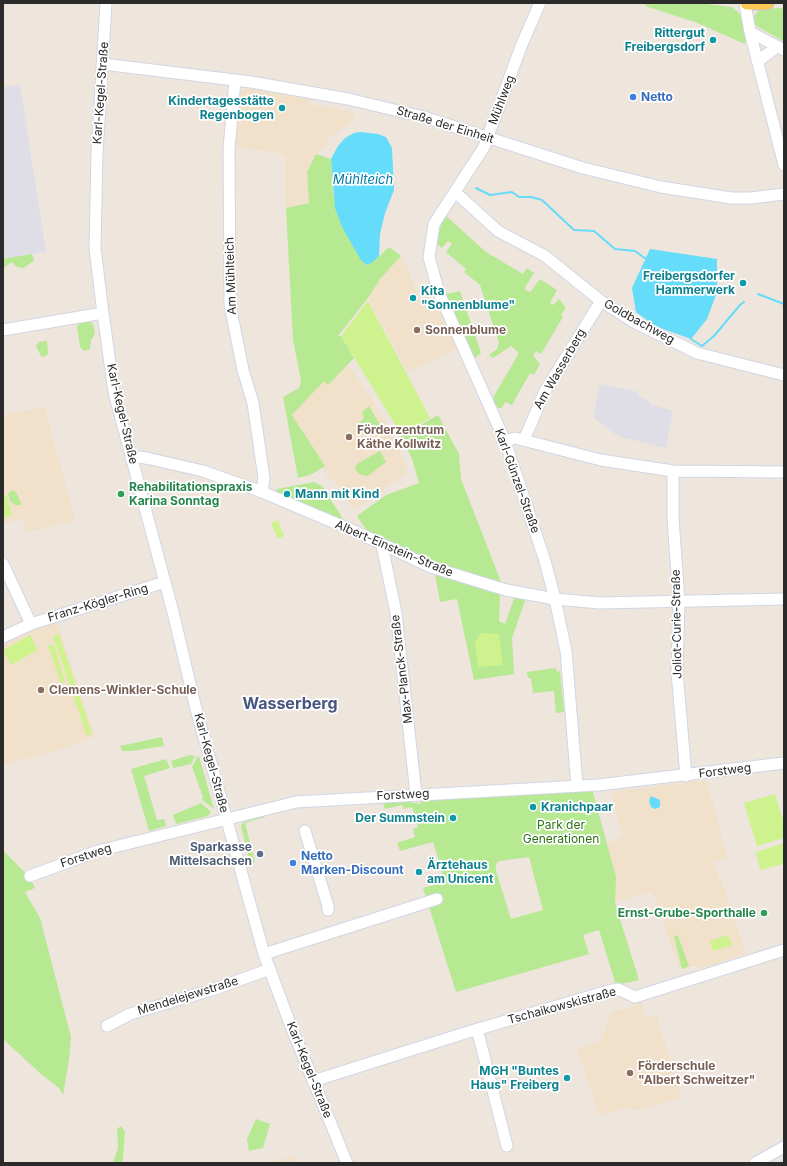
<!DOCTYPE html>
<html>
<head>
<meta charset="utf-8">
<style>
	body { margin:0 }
	#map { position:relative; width:787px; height:1166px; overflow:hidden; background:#eee5dc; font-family:Inter,sans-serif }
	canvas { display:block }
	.frame { position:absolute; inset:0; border:4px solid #2b2b2b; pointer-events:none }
</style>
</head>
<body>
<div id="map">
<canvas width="787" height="1166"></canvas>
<div class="frame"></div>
</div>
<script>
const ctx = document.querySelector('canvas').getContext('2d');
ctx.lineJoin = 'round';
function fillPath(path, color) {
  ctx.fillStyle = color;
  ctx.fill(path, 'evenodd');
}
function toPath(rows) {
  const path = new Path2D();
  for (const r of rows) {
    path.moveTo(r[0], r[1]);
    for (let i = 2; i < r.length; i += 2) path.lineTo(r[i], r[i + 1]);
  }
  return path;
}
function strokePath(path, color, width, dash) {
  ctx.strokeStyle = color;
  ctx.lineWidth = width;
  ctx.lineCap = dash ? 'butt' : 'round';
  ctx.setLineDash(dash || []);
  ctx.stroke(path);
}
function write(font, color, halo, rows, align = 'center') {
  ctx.font = font + ' Inter,sans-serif';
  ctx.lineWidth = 3.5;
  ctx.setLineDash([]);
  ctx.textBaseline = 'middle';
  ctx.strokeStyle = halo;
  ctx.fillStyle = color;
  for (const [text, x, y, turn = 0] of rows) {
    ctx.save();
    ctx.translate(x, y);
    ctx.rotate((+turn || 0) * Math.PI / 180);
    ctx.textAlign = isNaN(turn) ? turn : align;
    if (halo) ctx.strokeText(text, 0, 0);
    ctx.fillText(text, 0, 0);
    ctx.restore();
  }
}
fillPath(toPath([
	[20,85,46,252,3,259,3,89,4,87],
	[600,384,638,392,639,397,648,400,652,405,673,411,666,448,618,436,593,417]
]), '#dfdde6');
fillPath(toPath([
	[248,87,310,97,309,104,354,112,353,119,348,125,330,137,308,167,309,204,286,208,285,158,281,153,234,147,238,98,239,98,241,91],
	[401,256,404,258,419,299,430,296,439,305,459,349,407,372,368,298,380,279],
	[348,364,376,406,395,440,407,467,403,470,406,474,354,510,333,479,330,480,322,468,325,466,292,415,324,381,328,385],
	[45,407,75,521,26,532,22,518,3,524,3,415],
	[57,621,95,736,62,749,3,765,3,644,25,633],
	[705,780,707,781,727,858,713,863,725,891,746,954,700,969,698,965,682,969,678,966,655,898,650,892,615,902,615,877,607,843,623,837,611,792],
	[641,1000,646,1018,656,1015,682,1098,636,1110,626,1108,599,1116,577,1048,601,1041,612,1011,633,1008,632,1002],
	[295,1155,298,1163,270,1163]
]), '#f1e1ca');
fillPath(toPath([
	[646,3,698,3,732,7,740,14,746,33,745,44,695,22,645,6],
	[784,8,783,41,755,25,754,16,758,11,762,9],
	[316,154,331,159,333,194,367,265,373,262,389,247,401,256,380,279,368,298,338,336,341,336,354,358,328,385,324,381,292,415,325,466,310,475,298,478,283,397,299,388,301,381,293,340,286,208,309,203,307,172],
	[444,214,486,252,523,274,527,268,534,273,524,289,530,292,540,279,557,290,550,303,553,305,559,299,566,308,561,315,563,317,541,354,536,351,533,356,540,364,534,375,530,373,512,405,505,402,502,408,498,408,494,402,494,396,519,353,511,346,493,358,489,355,497,349,499,343,480,285,464,272,466,269,446,252,452,244,448,241,442,248,436,243],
	[32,254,34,261,23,268,17,267,12,262,3,268,3,259],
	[460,291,481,353,474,359,446,294],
	[89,321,93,324,95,334,91,340,90,349,84,351,80,347,77,327,80,322],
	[47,341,48,354,44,357,41,356,36,346,39,342],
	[369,406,383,430,379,432,371,430,363,435,357,425,364,418,362,412],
	[438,415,459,454,461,479,501,582,446,567,367,531,357,516,386,495,419,483,412,459,401,436],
	[380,451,386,462,368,476,359,474,355,469,357,464],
	[314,482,322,486,345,522,276,493,277,489],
	[12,490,16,492,22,505,15,505,10,501,8,494],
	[435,574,500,593,499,621,505,624,515,596,526,598,512,638,514,674,474,680,457,599,440,602],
	[556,668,557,672,560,671,564,712,556,713,554,691,533,693,531,678,528,678,527,672],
	[162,737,164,746,132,751,122,751,120,746],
	[190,755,195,756,191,764,173,768,171,761],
	[199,756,214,809,202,800,203,797,192,767,197,757],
	[166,759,170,768,144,776,157,820,164,819,166,826,149,831,131,769],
	[592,789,616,877,615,903,639,980,616,985,599,930,583,935,589,954,456,992,423,888,441,883,442,870,433,842,400,851,397,843,415,837,413,829,418,827,412,807,404,809,402,805,385,809,383,803,377,804,378,802,386,798,421,804,420,798],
	[529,857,543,910,511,919,496,871,496,864,499,861],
	[201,803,211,812,208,816,176,824,173,815],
	[265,816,265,817,245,823,255,862,250,863,241,826,244,822],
	[3,850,30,878,35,888,25,892,40,918,71,1037,69,1060,63,1095,59,1088,42,1075,3,1039],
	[676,935,678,936,689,966,682,969,674,937],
	[256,1119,270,1124,263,1148,249,1151,247,1139],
	[121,1126,125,1132,123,1159,121,1163,113,1163,118,1148,117,1129]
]), '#b7e993');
fillPath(toPath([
	[368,301,430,418,401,434,341,336],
	[6,494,12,515,3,518,3,495],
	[278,520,284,536,278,539,271,523],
	[481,633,499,634,503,665,478,667,475,642],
	[59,634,92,734,87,736,53,636],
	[30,635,38,650,11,665,3,650],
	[54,644,65,682,61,683,48,646],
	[775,794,784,823,784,838,757,846,744,803],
	[784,843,784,864,760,870,756,852],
	[728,935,732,945,713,951,710,941]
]), '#cef28e');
fillPath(toPath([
	[361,132,378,134,386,137,392,148,394,190,385,213,380,234,379,256,373,262,367,265,361,260,342,227,335,208,331,159,338,146,345,138,354,133],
	[650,249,717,259,717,292,707,319,691,339,655,326,636,312,632,288],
	[651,796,660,800,660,807,655,809,651,807,649,801]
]), '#65dcf9');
strokePath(toPath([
	[476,188,490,195,512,192,519,197,531,197,542,200,574,230,594,231,615,249,635,251,646,259],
	[758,294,784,304],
	[691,339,702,346,714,336,740,305,744,302]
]), '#65dcf9', 2);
const minor = toPath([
	[106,3,97,153,95,248,103,313,114,392,174,616,195,705,264,954,292,1029,347,1163],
	[540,3,522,44,484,147,434,224,429,257,439,293,505,441,545,561,555,599,566,651,577,786],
	[745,3,750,32,784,165],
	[750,32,784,50],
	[758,61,777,47],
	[103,64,251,82,348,99,424,117,583,168,661,187,731,198,751,198,784,194],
	[235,80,229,149,230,305,243,370,253,403,264,478,262,492],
	[455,192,498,231,545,256,601,301,632,321,697,353,784,375],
	[3,330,103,313],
	[524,440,545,391,601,301],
	[505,441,515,438,601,460,673,471,784,472],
	[131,458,140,457,151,459,203,471,262,492,354,531,431,567,506,590,555,599,600,603,784,599],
	[673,471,673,518,679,601,677,672,686,776],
	[382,545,396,613,416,794],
	[3,564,31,624],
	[3,637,31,624,165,582],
	[305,831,328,906,328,910],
	[30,876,98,851,296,802,598,785,784,763],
	[264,954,437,899],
	[107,1026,130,1014,212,990,270,969],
	[477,1029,507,1146],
	[313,1081,465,1033,608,991,618,989,635,997,784,950],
	[755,1163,784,1147]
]);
const major = toPath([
	[747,3,767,3]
]);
strokePath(minor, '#d1d6e5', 13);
strokePath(major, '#c8c8c8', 15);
strokePath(minor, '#fff', 11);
strokePath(major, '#fdc952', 13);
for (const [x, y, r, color] of [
	[713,40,4,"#0f9aa8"],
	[633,97,4,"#3f7fe0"],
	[282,108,4,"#0f9aa8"],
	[743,283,4,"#0f9aa8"],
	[413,298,4,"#0f9aa8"],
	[417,330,4,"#8d6e63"],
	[349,437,4,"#8d6e63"],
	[121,494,4,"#2e9e5b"],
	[287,494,4,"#0f9aa8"],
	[41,690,4,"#8d6e63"],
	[533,807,4,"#0f9aa8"],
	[453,818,4,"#0f9aa8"],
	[260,854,4,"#5c6f8a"],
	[293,863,4,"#3f7fe0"],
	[419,872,4,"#0f9aa8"],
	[764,913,4,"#2e9e5b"],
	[630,1073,4,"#8d6e63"],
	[567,1078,4,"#0f9aa8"]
]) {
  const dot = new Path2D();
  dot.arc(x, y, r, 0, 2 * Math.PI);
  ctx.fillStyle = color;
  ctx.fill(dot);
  strokePath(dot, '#fff', 1.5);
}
write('bold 12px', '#0d838f', '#fff', [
	["Rittergut",705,33],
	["Freibergsdorf",705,47],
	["Kindertagesstätte",274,101],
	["Regenbogen",274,115],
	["Freibergsdorfer",735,276],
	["Hammerwerk",735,290],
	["Kita",421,291,"left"],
	["\"Sonnenblume\"",421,305,"left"],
	["Mann mit Kind",295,494,"left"],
	["Kranichpaar",541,807,"left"],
	["Der Summstein",445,818],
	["Ärztehaus",427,865,"left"],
	["am Unicent",427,879,"left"],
	["MGH \"Buntes",559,1071],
	["Haus\" Freiberg",559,1085]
], 'right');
write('12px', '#2b2b2b', '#fff', [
	["Karl-Kegel-Straße",101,93,-86],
	["Mühlweg",502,100,-69],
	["Straße der Einheit",445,125,17],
	["Am Mühlteich",231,276,-92],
	["Goldbachweg",639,322,29],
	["Am Wasserberg",560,369,-60],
	["Karl-Kegel-Straße",122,414,77],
	["Karl-Günzel-Straße",517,481,70],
	["Albert-Einstein-Straße",394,549,23],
	["Franz-Kögler-Ring",98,603,-17],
	["Joliot-Curie-Straße",677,624,-91],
	["Max-Planck-Straße",402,669,-97],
	["Karl-Kegel-Straße",211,763,75],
	["Forstweg",725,771,-7],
	["Forstweg",403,795,-3],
	["Forstweg",86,856,-18],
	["Mendelejewstraße",188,996,-17],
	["Tschaikowskistraße",562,1006,-15],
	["Karl-Kegel-Straße",309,1070,68]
]);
write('bold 12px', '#366cbe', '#fff', [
	["Netto",641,97],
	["Netto",301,856],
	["Marken-Discount",301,870]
], 'left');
write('bold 12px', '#785e54', '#fff', [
	["Sonnenblume",425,330],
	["Förderzentrum",357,430],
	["Käthe Kollwitz",357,444],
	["Clemens-Winkler-Schule",49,690],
	["Förderschule",638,1066],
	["\"Albert Schweitzer\"",638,1080]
], 'left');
write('bold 12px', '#27864d', '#fff', [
	["Rehabilitationspraxis",129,487],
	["Karina Sonntag",129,501],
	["Ernst-Grube-Sporthalle",756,913,"right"]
], 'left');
write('12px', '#2d6f14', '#fff', [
	["Park der",561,825],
	["Generationen",561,839]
]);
write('bold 12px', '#4e5e75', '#fff', [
	["Sparkasse",252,847],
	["Mittelsachsen",252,861]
], 'right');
write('italic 13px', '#027ba8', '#fff', [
	["Mühlteich",363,180]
]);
write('bold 16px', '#475580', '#fff', [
	["Wasserberg",290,704]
]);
</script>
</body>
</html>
